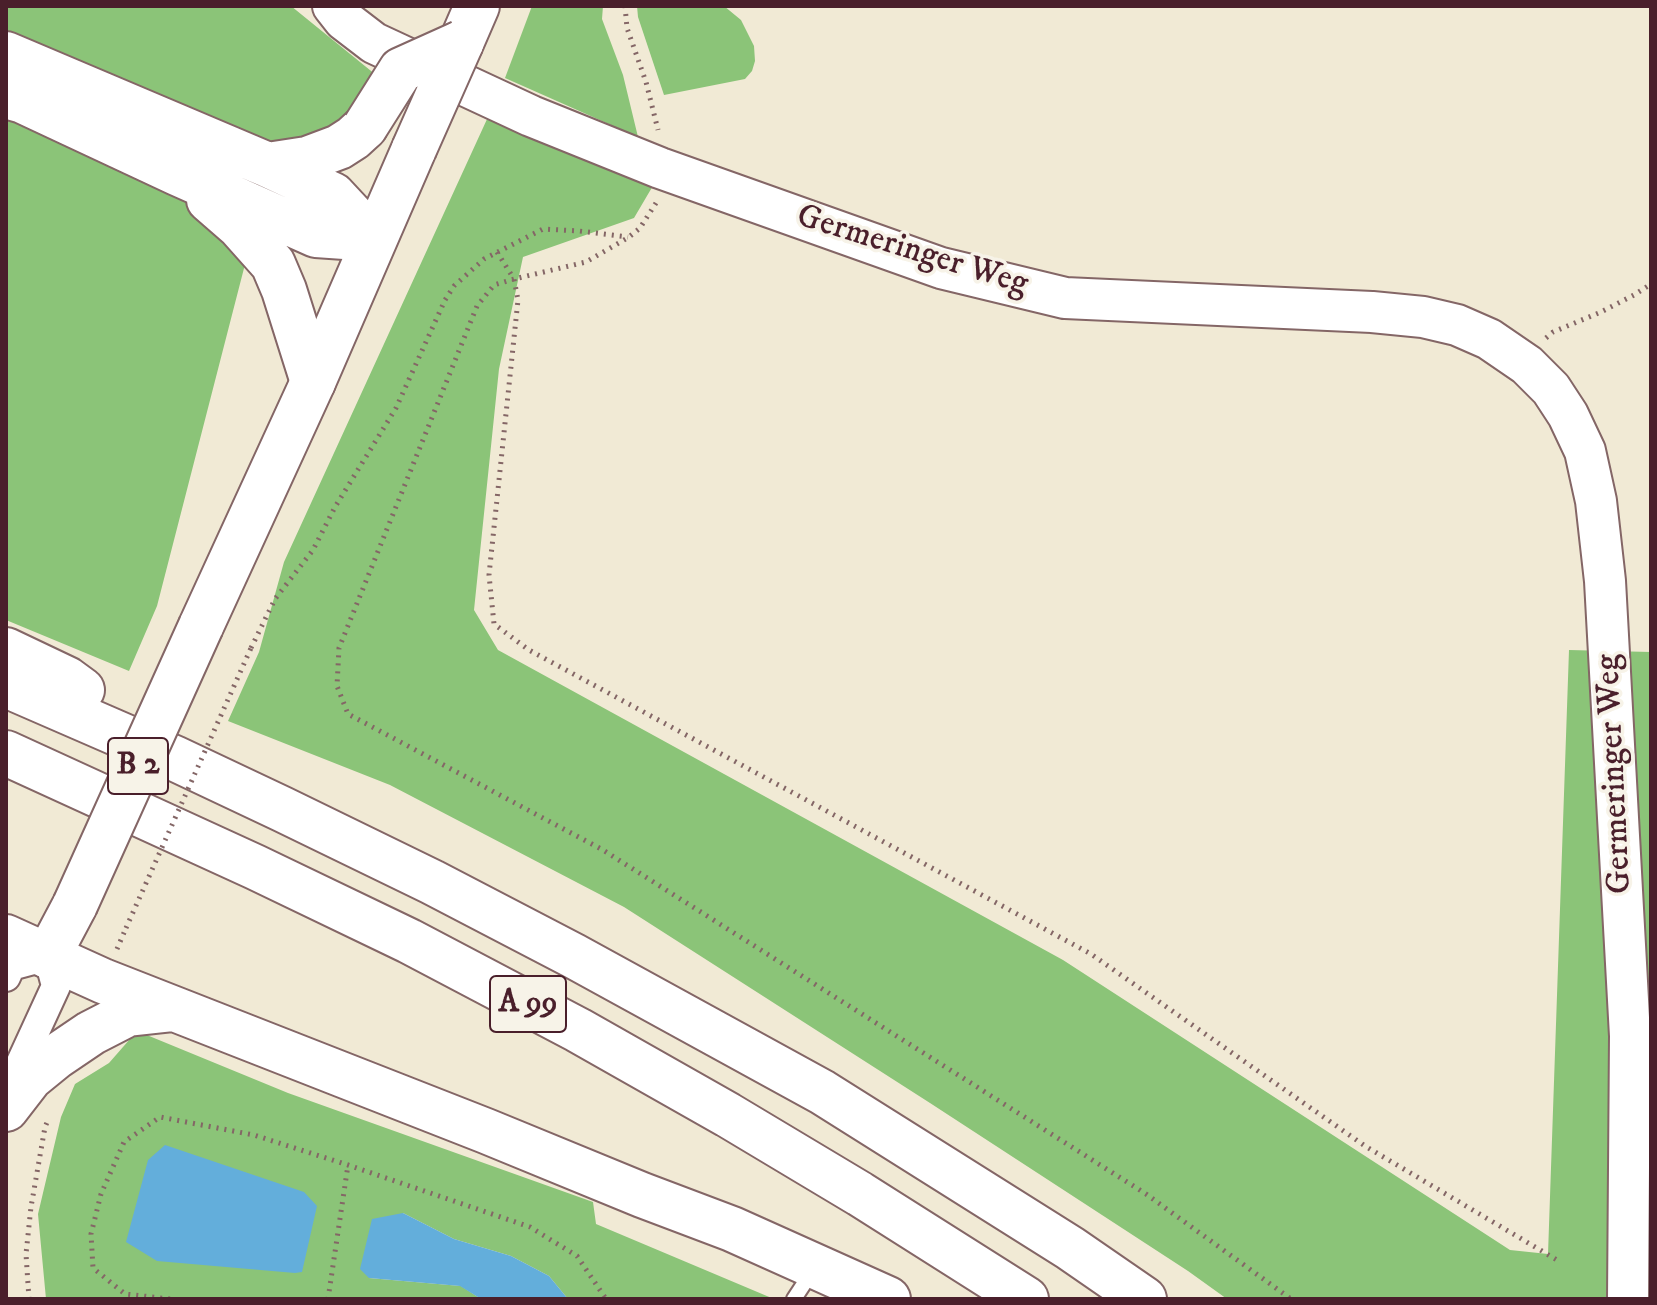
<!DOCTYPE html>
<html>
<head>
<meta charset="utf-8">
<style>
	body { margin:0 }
	#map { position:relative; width:1657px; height:1305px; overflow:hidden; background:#f1ead5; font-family:"IM FELL DW Pica",serif }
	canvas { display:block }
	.frame { position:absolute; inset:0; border:8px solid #4a1f2b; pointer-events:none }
</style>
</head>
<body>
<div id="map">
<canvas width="1657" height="1305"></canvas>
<div class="frame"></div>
</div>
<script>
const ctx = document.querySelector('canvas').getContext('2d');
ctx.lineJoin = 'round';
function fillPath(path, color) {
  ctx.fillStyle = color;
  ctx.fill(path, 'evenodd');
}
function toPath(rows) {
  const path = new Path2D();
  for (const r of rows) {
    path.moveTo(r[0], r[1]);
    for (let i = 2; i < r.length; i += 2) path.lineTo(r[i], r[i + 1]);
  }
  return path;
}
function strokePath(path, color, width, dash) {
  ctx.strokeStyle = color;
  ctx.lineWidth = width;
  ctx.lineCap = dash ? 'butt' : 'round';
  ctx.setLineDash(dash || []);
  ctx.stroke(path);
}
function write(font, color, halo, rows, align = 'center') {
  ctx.font = font + ' "IM FELL DW Pica",serif';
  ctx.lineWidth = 7;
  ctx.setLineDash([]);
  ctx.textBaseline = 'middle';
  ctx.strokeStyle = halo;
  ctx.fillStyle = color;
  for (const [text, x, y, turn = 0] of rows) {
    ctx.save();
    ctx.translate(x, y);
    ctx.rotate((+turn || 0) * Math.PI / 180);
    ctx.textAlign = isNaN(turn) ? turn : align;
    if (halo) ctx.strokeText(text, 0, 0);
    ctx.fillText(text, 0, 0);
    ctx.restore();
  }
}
fillPath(toPath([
	[6,6,291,6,376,75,345,119,325,133,276,144,157,606,129,671,6,620],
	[532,6,603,6,602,19,623,75,638,137,505,78],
	[637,6,724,6,741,20,754,46,755,61,752,71,745,79,664,95,638,17],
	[488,117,654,184,634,218,523,257,499,369,474,610,498,650,1063,960,1510,1250,1548,1254,1569,650,1651,652,1651,1299,1227,1299,1188,1271,930,1103,624,907,390,785,228,721,259,652,284,562],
	[137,1031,288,1093,593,1202,596,1224,774,1299,568,1299,549,1276,511,1256,454,1239,403,1213,369,1278,461,1286,481,1299,46,1299,38,1214,61,1117,75,1084,109,1063]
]), '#8bc478');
fillPath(toPath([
	[165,1145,304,1192,317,1206,302,1272,295,1273,157,1261,126,1242,148,1160],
	[403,1213,454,1239,511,1256,549,1276,568,1299,481,1299,460,1286,369,1278,360,1269,372,1219]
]), '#63aedb');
const lane = toPath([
	[794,1299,813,1270]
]);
const street = toPath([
	[6,977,11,966,48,956,56,986,10,1086]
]);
const secondary = toPath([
	[333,6,344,20,374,43,531,116,660,168,941,268,1065,298,1372,312,1423,317,1457,325,1489,339,1527,365,1551,389,1568,415,1585,451,1596,501,1605,581,1630,1036,1628,1299]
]);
const primary = toPath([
	[461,43,477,6],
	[201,626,313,382,414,149],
	[48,956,75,905]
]);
const highway = toPath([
	[6,54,268,165,307,159,339,147,353,138,365,127],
	[6,96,23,101,177,173,316,235,374,239],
	[268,165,333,195,374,239],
	[209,200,240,227,273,264,284,290,313,382],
	[6,650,67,679,82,690],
	[6,685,174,758,282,809,432,882,574,956,822,1092,1070,1248,1144,1299],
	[6,753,255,867,409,941,578,1030,728,1115,860,1194,1026,1299],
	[6,937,103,981,486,1131,642,1195,732,1229,888,1299],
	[6,1109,30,1078,57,1056,91,1033,128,1014,174,1009]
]);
strokePath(lane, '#846666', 18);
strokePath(street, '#846666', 32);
strokePath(secondary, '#846666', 44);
strokePath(primary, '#846666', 48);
strokePath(highway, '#846666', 48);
strokePath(toPath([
	[625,6,627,28,646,82,658,130],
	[656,203,640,228,629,237,586,262,514,279,518,300,489,575,494,624,529,650,1091,954,1365,1146,1557,1260],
	[497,252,514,279,494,285,477,306,339,648,337,686,348,714,603,850,1146,1194,1291,1299],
	[1546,338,1553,332,1601,312,1634,295,1651,284],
	[251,648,275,599,313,550,335,507,396,408,445,300,454,286,484,259,543,229,579,231,628,237],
	[117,949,126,928],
	[29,1299,26,1254,31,1207,45,1127,49,1118],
	[170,1299,125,1294,93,1268,91,1234,101,1194,124,1142,160,1117,254,1135,348,1165,530,1227,577,1256,606,1299],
	[328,1299,348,1165]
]), '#846666', 5, [2, 6]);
strokePath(lane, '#fff', 14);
strokePath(street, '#fff', 28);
strokePath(secondary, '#fff', 40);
strokePath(primary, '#fff', 44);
strokePath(highway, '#fff', 44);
const primaryBridge = toPath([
	[414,149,461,43],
	[75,905,201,626]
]);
const highwayBridge = toPath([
	[365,127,401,70,461,43]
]);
strokePath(primaryBridge, '#846666', 48, []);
strokePath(highwayBridge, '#846666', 48, []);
strokePath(toPath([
	[126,928,251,648]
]), '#846666', 5, [2, 6]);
strokePath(primaryBridge, '#fff', 44);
strokePath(highwayBridge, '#fff', 44);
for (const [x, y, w] of [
	[138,766,60],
	[528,1004,76]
]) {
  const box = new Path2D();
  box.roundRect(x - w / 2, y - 28, w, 56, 6);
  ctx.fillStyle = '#f7f3e8';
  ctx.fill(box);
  strokePath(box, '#4a1f2b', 2);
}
write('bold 32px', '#4a1f2b', null, [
	["B 2",138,766],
	["A 99",528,1004]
]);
write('34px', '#4a1f2b', '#f7f3e8', [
	["Germeringer Weg",912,252,17],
	["Germeringer Weg",1616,774,-93]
]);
</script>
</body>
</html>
